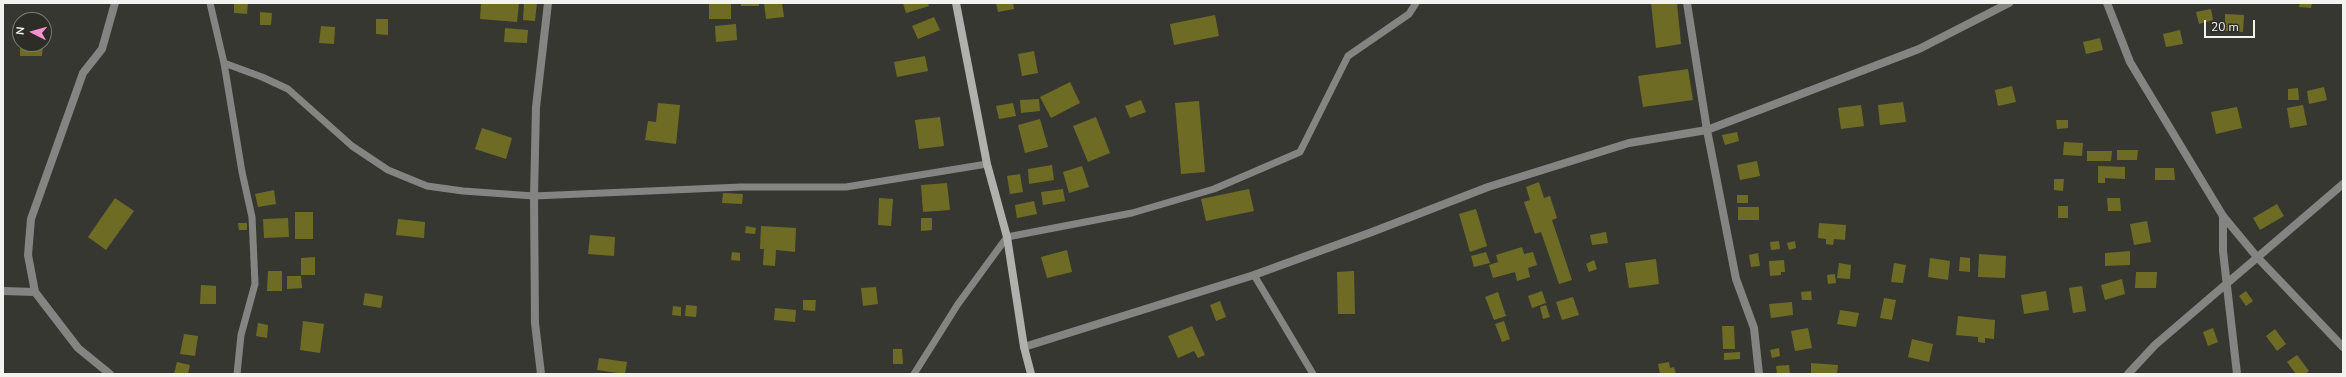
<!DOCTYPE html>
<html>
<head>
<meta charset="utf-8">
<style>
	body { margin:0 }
	#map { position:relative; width:2346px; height:377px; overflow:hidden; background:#373732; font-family:"Nunito Sans",sans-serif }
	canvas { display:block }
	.frame { position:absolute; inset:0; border:4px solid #f2f2ef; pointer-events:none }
	.north { position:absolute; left:12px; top:12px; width:40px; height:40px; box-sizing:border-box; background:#2d2d28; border:1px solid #7c7c78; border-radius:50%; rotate:276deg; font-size:11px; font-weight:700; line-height:16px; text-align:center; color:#f2f2ef }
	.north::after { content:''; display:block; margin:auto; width:14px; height:18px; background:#f790ce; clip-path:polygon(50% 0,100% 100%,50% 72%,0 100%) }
	.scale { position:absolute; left:2204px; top:20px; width:51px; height:18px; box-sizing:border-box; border:2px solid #f2f2ef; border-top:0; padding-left:5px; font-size:12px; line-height:14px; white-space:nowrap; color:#f2f2ef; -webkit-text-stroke:3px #2d2d28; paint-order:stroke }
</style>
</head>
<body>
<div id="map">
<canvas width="2346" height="377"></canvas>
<div class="frame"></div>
<div class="north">N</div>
<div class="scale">20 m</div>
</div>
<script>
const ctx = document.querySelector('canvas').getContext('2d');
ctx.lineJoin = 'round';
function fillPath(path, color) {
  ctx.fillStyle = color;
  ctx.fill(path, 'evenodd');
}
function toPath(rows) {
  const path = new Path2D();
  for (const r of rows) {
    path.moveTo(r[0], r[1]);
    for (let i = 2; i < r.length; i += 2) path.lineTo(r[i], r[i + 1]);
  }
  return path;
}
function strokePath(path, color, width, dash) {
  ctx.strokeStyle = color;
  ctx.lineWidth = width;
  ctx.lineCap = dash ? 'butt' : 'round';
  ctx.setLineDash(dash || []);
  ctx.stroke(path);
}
fillPath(toPath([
	[234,3,248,3,247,14,234,13],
	[481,3,519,3,517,22,480,19],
	[524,3,537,3,535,21,523,20],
	[709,3,731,3,731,19,709,19],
	[741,3,759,3,759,6,741,6],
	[764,3,782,3,784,17,766,19],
	[903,3,928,3,929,6,906,13],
	[996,3,1013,3,1014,9,998,12],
	[1651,3,1677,3,1681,44,1656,48],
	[2300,3,2312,3,2311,8,2299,7],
	[2211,9,2213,20,2199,24,2196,12],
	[260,12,272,13,271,25,260,25],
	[2225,14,2244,15,2243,32,2225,31],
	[1215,15,1219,36,1174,45,1170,24],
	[934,17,940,30,918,39,912,26],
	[376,19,388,19,388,35,376,34],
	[736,24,737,40,716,42,715,26],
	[321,26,335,27,334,44,319,43],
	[505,28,528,30,527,43,504,42],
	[2180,30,2183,44,2166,47,2163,34],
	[2100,38,2103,50,2086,54,2083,42],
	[20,44,43,44,42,56,20,56],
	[1034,51,1038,73,1022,76,1018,54],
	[925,56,928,71,897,77,894,62],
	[1688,69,1693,100,1643,107,1638,76],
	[1070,82,1080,103,1051,118,1040,97],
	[2012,86,2016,102,1998,106,1995,90],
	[2324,87,2327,100,2309,104,2307,91],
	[2298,88,2299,100,2288,100,2288,89],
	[1039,99,1040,111,1021,113,1020,100],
	[1141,100,1146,112,1130,118,1125,106],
	[1199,101,1205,172,1181,174,1175,103],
	[1903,102,1906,122,1880,125,1878,105],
	[658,103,680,105,676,144,645,140,648,121,656,122],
	[1013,103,1016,116,999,119,996,106],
	[1861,105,1864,126,1841,129,1838,108],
	[2303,105,2307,125,2290,128,2287,108],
	[2237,107,2242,128,2216,134,2211,112],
	[940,117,944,146,919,149,915,120],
	[1096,117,1110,153,1088,162,1073,126],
	[1040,119,1048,147,1025,153,1018,125],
	[2056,120,2068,120,2068,128,2057,129],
	[482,128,512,138,506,159,475,149],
	[1737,132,1739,141,1725,145,1722,135],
	[2064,142,2083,143,2082,156,2063,155],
	[2117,150,2138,150,2137,160,2117,160],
	[2087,151,2112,151,2111,161,2087,161],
	[1757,161,1760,176,1740,180,1737,165],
	[1052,165,1054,180,1029,184,1028,169],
	[1082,166,1089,187,1069,193,1063,172],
	[2098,166,2125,167,2125,179,2105,178,2105,183,2098,183],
	[2155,168,2174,168,2175,180,2155,180],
	[1020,174,1023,192,1010,194,1007,176],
	[2054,179,2064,179,2063,191,2054,190],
	[1539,182,1544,198,1550,196,1557,218,1552,220,1572,280,1559,284,1541,232,1535,234,1524,202,1530,200,1526,187],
	[947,183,950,210,923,212,921,185],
	[1063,189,1065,201,1043,205,1041,192],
	[1249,189,1254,211,1206,221,1201,199],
	[274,190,276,204,258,207,255,194],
	[723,193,743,194,742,204,722,203],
	[1737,195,1748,195,1748,203,1737,203],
	[115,198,134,211,106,250,88,237],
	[879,198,893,199,891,226,878,225],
	[2107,198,2120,198,2121,211,2108,211],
	[1034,201,1037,214,1017,218,1015,205],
	[2277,204,2284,216,2260,230,2253,218],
	[2058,206,2068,206,2068,218,2058,218],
	[1738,207,1759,207,1759,220,1738,220],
	[1476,209,1487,246,1470,252,1459,214],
	[295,212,313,212,313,239,295,239],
	[288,218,289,237,264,238,263,219],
	[921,218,932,218,932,230,921,231],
	[398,219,425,222,424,238,396,235],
	[2147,221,2151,242,2134,245,2130,224],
	[238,223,247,223,247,230,239,230],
	[1819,223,1846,225,1845,240,1834,239,1833,245,1826,244,1826,239,1818,238],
	[746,226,756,228,755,234,745,233],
	[761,226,796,228,795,252,776,250,775,266,763,265,764,249,760,249],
	[1606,232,1608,243,1592,245,1590,235],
	[590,235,615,237,614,256,588,254],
	[1779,241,1780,249,1771,250,1770,242],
	[1795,241,1796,248,1789,250,1787,243],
	[1522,247,1524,254,1533,252,1537,265,1528,268,1530,277,1517,281,1515,272,1493,278,1489,265,1498,262,1496,255],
	[1067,250,1072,272,1047,278,1041,257],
	[2130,251,2130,265,2105,266,2105,253],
	[732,252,740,253,740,261,731,260],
	[1486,252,1490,263,1474,267,1471,256],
	[1758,253,1760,266,1751,267,1749,255],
	[1979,254,2006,256,2005,278,1978,277],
	[315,257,315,275,301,275,301,258],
	[1960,257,1970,258,1970,272,1959,271],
	[1930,258,1950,261,1948,280,1928,277],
	[1656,259,1659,284,1629,288,1625,263],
	[1594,260,1597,269,1589,272,1586,264],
	[1784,260,1785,272,1781,272,1781,275,1770,276,1769,261],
	[1839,263,1851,265,1850,279,1837,278],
	[1894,263,1906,265,1903,283,1891,282],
	[268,271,282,271,282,291,267,291],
	[1354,271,1355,314,1338,314,1337,272],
	[2136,272,2157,272,2156,288,2135,288],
	[1835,274,1836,283,1828,284,1827,275],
	[287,276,301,276,302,288,287,289],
	[2122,279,2125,294,2105,300,2101,285],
	[201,285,216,286,216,304,200,304],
	[2082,286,2086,311,2073,313,2069,288],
	[876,287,878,304,863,306,861,288],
	[1542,291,1546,303,1532,308,1528,296],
	[1811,291,1812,300,1802,300,1801,292],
	[2046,291,2049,310,2024,314,2021,295],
	[2246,291,2253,301,2246,306,2239,296],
	[1498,292,1506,316,1494,320,1485,297],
	[365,293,383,296,381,308,363,305],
	[1573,297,1579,315,1562,320,1556,302],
	[1884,298,1896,300,1892,320,1880,318],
	[803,300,816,300,815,311,803,310],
	[1220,301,1226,317,1216,321,1210,305],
	[1792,302,1793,315,1771,318,1769,304],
	[686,305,697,306,696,317,685,316],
	[1546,305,1550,317,1543,319,1540,307],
	[673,306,681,307,681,316,672,315],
	[775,308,796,310,795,322,774,320],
	[1840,310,1859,313,1856,327,1837,324],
	[1958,316,1995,320,1994,339,1985,338,1985,343,1978,342,1978,337,1956,335],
	[303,321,324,324,320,353,300,350],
	[1504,321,1510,339,1502,342,1495,324],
	[258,323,268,325,267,338,256,336],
	[1192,326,1205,355,1198,358,1194,351,1178,358,1168,336],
	[1722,326,1734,326,1735,349,1723,349],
	[1808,328,1812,348,1795,351,1791,331],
	[2213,328,2218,342,2208,346,2203,332],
	[2275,329,2286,344,2277,351,2266,336],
	[184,334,198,336,195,356,180,354],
	[1912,339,1933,344,1929,362,1908,357],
	[1779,348,1780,356,1772,358,1770,350],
	[893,349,902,349,903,364,893,364],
	[1740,352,1740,359,1724,360,1724,353],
	[2297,355,2309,371,2305,374,2296,374,2287,362],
	[599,358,627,362,625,374,597,370],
	[177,362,190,365,188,374,174,374],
	[1669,362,1670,368,1674,367,1676,374,1660,374,1658,364],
	[1811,363,1838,365,1837,374,1811,374],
	[1789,365,1790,374,1777,374,1776,366]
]), '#6e6c24');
strokePath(toPath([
	[210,3,224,63,242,172,252,217,255,284,241,335,237,374],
	[224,63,262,77,288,89,352,146,388,170,427,186,463,191,534,196,741,187,846,187,987,164],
	[1254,275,1313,374],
	[914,374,958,304,1007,237,1132,213,1214,189,1300,152,1348,56,1409,14,1416,3]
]), '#848482', 7);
strokePath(toPath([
	[1687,3,1707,130,1736,279,1754,328,1759,374],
	[2107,3,2130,62,2223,216,2257,257,2343,347],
	[2223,216,2223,251,2237,374],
	[3,291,35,292],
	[1024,347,1254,275,1372,232,1488,187,1629,143,1707,130,1919,49,2009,3],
	[110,374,78,348,35,292,28,255,31,219,83,73,102,49,115,3],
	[541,374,535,323,534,196,536,107,548,3],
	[2128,374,2155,345,2343,184]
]), '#848482', 8);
strokePath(toPath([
	[956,3,987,164,1007,237,1024,347,1031,374]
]), '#b0b0ac', 8);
</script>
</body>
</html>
